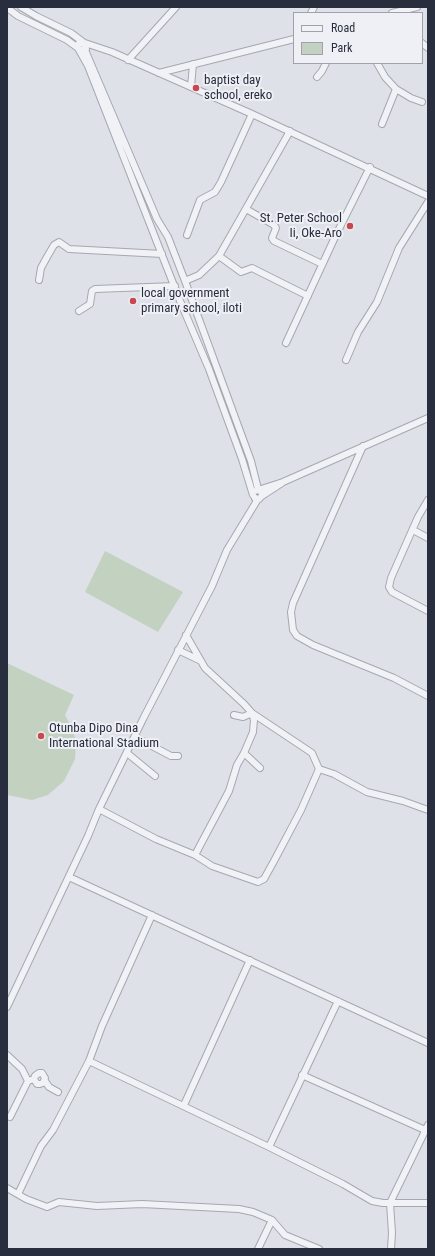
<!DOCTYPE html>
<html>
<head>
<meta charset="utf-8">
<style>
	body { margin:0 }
	#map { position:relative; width:435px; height:1256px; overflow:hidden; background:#dfe1e8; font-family:"Roboto Condensed",sans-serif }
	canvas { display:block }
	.frame { position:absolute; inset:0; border:8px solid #282e3e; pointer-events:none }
	.legend { position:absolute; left:293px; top:12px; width:130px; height:52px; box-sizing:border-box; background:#eef0f5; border:1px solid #9fa2ac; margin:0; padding:5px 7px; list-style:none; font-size:12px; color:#282e3e }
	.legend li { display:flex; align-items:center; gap:8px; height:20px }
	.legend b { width:20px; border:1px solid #9fa2ac }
</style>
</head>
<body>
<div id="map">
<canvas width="435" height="1256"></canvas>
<div class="frame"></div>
<ul class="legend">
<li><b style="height:5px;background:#f1f2f6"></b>Road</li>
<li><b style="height:11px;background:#c3d1c0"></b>Park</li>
</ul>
</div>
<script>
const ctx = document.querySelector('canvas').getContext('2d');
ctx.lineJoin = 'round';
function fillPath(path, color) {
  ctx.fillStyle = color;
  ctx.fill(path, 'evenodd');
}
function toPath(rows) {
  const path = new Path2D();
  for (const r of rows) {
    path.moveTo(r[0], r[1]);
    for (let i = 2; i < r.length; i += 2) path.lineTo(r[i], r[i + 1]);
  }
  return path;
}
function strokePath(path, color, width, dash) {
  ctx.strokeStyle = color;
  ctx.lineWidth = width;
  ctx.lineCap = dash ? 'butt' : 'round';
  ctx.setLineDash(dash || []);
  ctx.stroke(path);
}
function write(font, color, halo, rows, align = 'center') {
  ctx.font = font + ' "Roboto Condensed",sans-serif';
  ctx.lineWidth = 4;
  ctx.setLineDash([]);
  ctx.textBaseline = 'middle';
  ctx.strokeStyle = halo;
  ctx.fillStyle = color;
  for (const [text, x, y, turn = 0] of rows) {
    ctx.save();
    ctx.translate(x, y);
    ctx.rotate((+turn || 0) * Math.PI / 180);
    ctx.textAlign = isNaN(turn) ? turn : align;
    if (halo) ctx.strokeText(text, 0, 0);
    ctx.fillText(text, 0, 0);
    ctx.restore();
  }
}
fillPath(toPath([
	[105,551,183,592,158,632,85,592],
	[7,663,74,695,65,715,73,730,76,742,75,759,64,781,48,795,32,800,7,795]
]), '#c3d1c0');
const minor = toPath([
	[21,7,36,16,71,33,83,42],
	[10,10,18,16,67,40,78,48],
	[311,13,314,7],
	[392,13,417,7],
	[85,43,112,52,252,114,428,196],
	[422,43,428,48],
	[79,50,86,49,84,43,79,43,78,48,88,66,180,301,209,369,242,459,253,495],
	[85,50,157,219,168,237,185,281,251,461,258,489],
	[128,60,176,7],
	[377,63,385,77,396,89,411,98,422,102],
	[159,73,294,39],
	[317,77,322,71,326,63],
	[191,87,193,64],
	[382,124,396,89],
	[246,209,274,225,276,228,272,238,274,241,322,264],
	[187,235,200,200,215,192,221,182,252,114],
	[219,256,241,272,252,268,308,296],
	[39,280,41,268,47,257,54,245,59,242,69,249,162,254],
	[185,281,199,275,219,256,290,131],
	[79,311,90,304,92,291,95,289,175,286],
	[286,343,335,237,370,167],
	[346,360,358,332,377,302,399,248,428,202],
	[363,446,293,603,291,612,293,630,297,636,313,645,394,678,428,696],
	[255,491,283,482,428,418],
	[262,496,282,483],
	[255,498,259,499,262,496,262,493,259,490],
	[428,500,418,517,391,578,389,587,392,592,428,611],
	[413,530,428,538],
	[186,635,205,668,244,704,252,713,312,753,319,769,334,774,367,792,403,801,428,810],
	[178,650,201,661],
	[135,737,171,756,178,756],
	[127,753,155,776],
	[244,753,260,768],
	[99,809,156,839,195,855,212,866,258,882,264,879,274,861,301,810,319,769],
	[195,855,229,791,237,765,244,753,253,732,254,720,252,713,243,717,234,715],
	[69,877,428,1043],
	[7,1007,88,836,99,809,144,717,212,586,227,550,258,499],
	[7,1055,22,1069,28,1081,10,1117],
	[89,1061,269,1147,343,1184,372,1201,383,1203,428,1203],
	[302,1075,425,1130],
	[28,1081,34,1079,35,1076,39,1073,42,1073,45,1078,43,1083,40,1084,37,1084,34,1079],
	[45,1081,49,1087,58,1092],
	[184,1105,250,960],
	[269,1147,338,1001],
	[7,1188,26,1199,47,1207,59,1202,97,1206,142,1204,239,1209,253,1212,272,1220,285,1235,319,1249],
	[18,1194,41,1146,53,1130,89,1061,102,1026,152,915],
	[258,1249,272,1220],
	[391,1249,392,1233,390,1203,428,1125]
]);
strokePath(minor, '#a4a8b2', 8);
strokePath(minor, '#f1f2f6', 6);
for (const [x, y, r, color] of [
	[196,88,4,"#c9474f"],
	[350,226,4,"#c9474f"],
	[133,301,4,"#c9474f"],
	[41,736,4,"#c9474f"]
]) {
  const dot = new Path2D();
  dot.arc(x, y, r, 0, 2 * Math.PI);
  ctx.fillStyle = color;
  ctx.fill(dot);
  strokePath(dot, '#eef0f5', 1.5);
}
write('13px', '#282e3e', '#eef0f5', [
	["baptist day",204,81],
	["school, ereko",204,96],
	["St. Peter School",342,219,"right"],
	["Ii, Oke-Aro",342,234,"right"],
	["local government",141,294],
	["primary school, iloti",141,309],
	["Otunba Dipo Dina",49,729],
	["International Stadium",49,744]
], 'left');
</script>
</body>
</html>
